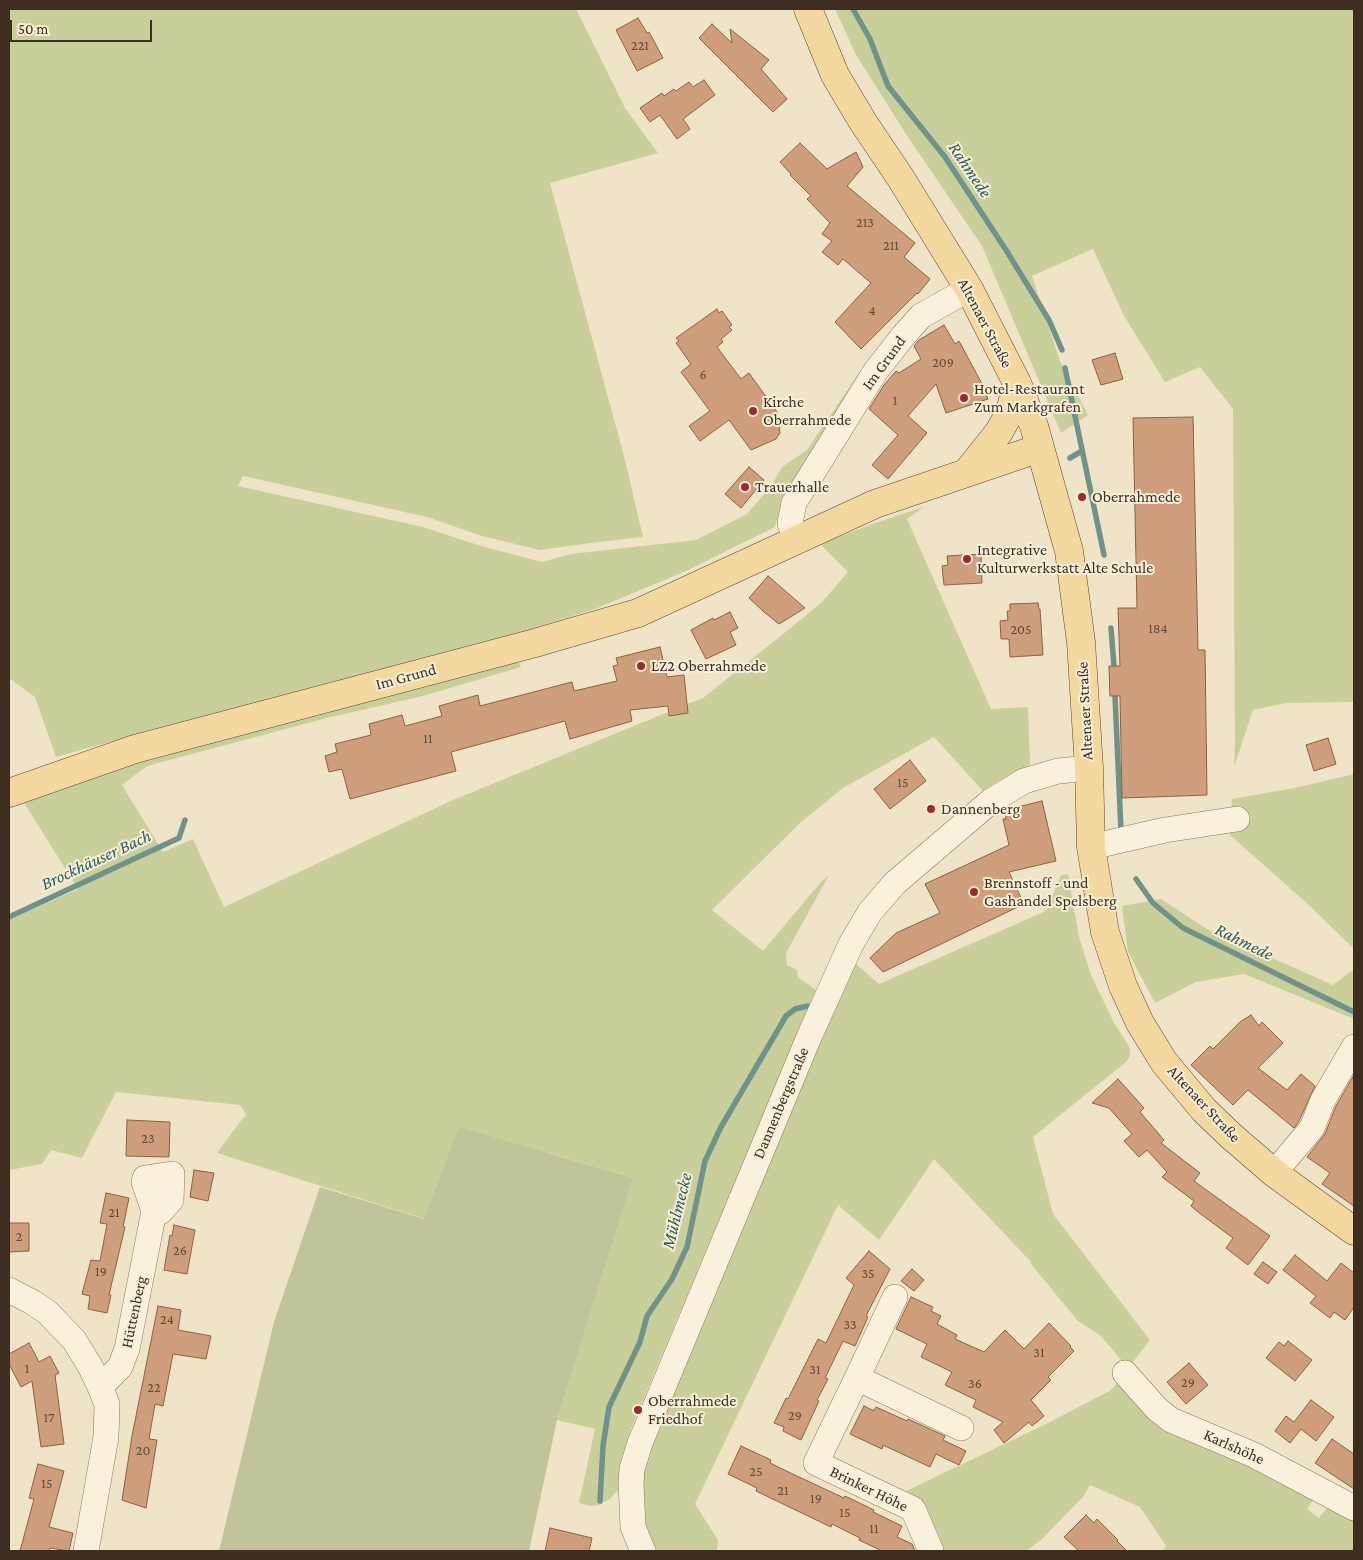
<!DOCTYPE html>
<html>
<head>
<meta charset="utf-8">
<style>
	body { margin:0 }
	#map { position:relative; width:1363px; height:1560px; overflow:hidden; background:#f0e4c8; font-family:"Crimson Pro",serif }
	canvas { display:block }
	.frame { position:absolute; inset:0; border:10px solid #3d2e20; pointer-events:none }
	.scale { position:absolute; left:10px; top:20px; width:142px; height:22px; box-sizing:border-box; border:2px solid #3d2e20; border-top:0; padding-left:6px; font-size:15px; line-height:18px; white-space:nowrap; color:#3d2e20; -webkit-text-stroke:4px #f7eed8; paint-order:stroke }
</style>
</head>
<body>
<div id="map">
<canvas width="1363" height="1560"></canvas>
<div class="frame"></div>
<div class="scale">50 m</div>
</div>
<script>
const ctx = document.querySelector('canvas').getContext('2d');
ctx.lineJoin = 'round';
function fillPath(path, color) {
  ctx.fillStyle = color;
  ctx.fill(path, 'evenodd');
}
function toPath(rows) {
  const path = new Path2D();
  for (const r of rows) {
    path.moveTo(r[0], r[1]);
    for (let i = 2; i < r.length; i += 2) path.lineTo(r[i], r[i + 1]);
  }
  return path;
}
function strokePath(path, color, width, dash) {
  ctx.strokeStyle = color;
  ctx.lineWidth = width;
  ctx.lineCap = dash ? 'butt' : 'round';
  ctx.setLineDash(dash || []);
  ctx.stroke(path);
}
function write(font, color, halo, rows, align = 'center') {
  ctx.font = font + ' "Crimson Pro",serif';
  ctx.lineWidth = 4;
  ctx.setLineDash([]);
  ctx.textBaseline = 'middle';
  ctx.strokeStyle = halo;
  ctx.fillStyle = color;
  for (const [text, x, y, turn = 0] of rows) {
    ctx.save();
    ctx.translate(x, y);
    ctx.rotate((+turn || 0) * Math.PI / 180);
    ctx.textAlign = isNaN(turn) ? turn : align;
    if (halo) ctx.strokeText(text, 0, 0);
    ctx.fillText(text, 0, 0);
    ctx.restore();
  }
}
fillPath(toPath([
	[9,9,576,9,625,108,658,153,550,183,625,460,643,537,598,542,540,550,482,536,427,517,243,476,238,486,423,527,481,546,542,562,571,554,696,540,747,514,771,486,782,467,807,450,861,370,863,371,781,505,775,527,686,571,595,609,478,646,153,730,56,757,35,697,9,678],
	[835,9,1354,9,1354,702,1286,703,1253,710,1234,767,1235,741,1233,409,1200,367,1165,382,1124,316,1093,249,1032,276,1060,361,1088,415,1061,433,982,246,906,134,856,55],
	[924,507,907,519,991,709,1028,707,1030,765,995,783,983,791,934,737,843,788,800,823,712,910,763,951,821,882,829,875,786,953,787,965,797,970,798,977,816,990,631,1428,620,1465,618,1490,610,1499,599,1505,591,1506,579,1503,595,1429,557,1420,633,1178,545,1152,425,1219,217,1153,246,1114,240,1105,116,1092,82,1158,51,1150,42,1164,9,1170,9,920,78,889,21,798,114,765,517,660,519,662,521,667,423,696,327,718,147,766,122,785,163,852,193,839,224,907,453,800,668,712,669,716,688,713,687,704,703,698,793,626,822,602,848,572,820,544,875,523],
	[1354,774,1354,949,1310,906,1230,835,1232,799,1299,787],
	[1068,874,1079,937,1091,975,1114,1023,1130,1048,1130,1056,1126,1062,1033,1137,1053,1214,1150,1340,1128,1368,1101,1336,1078,1321,1030,1263,1031,1262,934,1159,879,1240,838,1205,695,1504,718,1540,717,1551,656,1551,644,1519,642,1469,853,961,879,984,1046,911,1061,875],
	[1161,899,1207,929,1333,985,1354,969,1354,1019,1244,974,1196,982,1155,1003,1128,952,1122,906],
	[1121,1378,1316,1496,1307,1509,1319,1518,1330,1504,1354,1517,1354,1551,1163,1551,1166,1546,1140,1507,1090,1485,1083,1497,1041,1540,1026,1551,942,1551,902,1493,1050,1422,1111,1390]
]), '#c9cf9b');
fillPath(toPath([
	[459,1127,633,1178,557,1420,529,1551,219,1551,274,1322,320,1187,424,1219]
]), '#bfc49a');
strokePath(toPath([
	[853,9,870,39,888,86,945,157,1006,250,1049,320,1062,350],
	[1065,368,1104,555],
	[1070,458,1082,451],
	[1111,628,1114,666],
	[1115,696,1121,831],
	[1136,879,1153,903,1183,928,1354,1012],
	[9,917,179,838,185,820],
	[600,1501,603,1446,609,1407,640,1342,647,1316,672,1279,687,1247,705,1161,721,1127,786,1016,795,1009,808,1006]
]), '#6f938a', 5.5);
const building = toPath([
	[638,18,647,33,649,32,663,58,637,71,616,30,638,18],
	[712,24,732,43,730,29,769,60,761,69,787,99,773,112,699,38,712,24],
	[704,80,715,95,683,119,690,129,677,139,660,115,650,122,640,108,662,93,664,96,674,89,676,91,689,82,693,87,704,80],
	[800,143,827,169,856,152,863,167,847,186,915,243,904,257,930,279,918,294,917,293,861,349,835,322,871,283,843,259,838,265,822,252,832,241,822,234,830,223,807,199,811,196,790,175,791,174,780,162,800,143],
	[717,309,719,313,722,311,732,325,729,327,732,330,721,339,723,342,717,347,741,379,749,373,777,412,780,433,776,439,751,450,729,420,700,441,689,426,710,411,681,372,691,364,676,343,679,341,676,338,717,309],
	[944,325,955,344,959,341,982,384,988,399,946,413,936,384,908,416,927,433,888,479,872,465,898,435,869,409,884,385,896,371,899,373,921,359,914,346,919,340,944,325],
	[1115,353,1123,379,1101,385,1092,360,1115,353],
	[1193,417,1198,650,1205,650,1207,795,1122,798,1120,696,1110,696,1109,666,1120,666,1118,608,1137,608,1133,418,1193,417],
	[749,467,764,480,741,508,725,494,749,467],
	[981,554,982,583,944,585,942,566,948,565,947,556,981,554],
	[768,576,805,608,779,624,764,612,749,598,768,576],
	[1038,603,1039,609,1040,609,1043,655,1010,657,1009,639,1001,639,1000,621,1008,620,1007,611,1010,611,1010,604,1038,603],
	[730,612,738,628,730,632,736,645,706,659,691,630,713,618,714,620,730,612],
	[660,647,667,677,684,675,688,713,669,716,668,706,630,710,632,721,570,739,565,721,451,752,456,771,350,799,342,769,329,772,325,756,337,752,335,744,371,735,369,724,402,715,405,726,442,716,439,706,478,695,480,706,572,682,574,691,617,681,613,666,618,665,616,658,660,647],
	[1328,738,1336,764,1314,771,1306,745,1328,738],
	[910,760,926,781,890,809,874,789,910,760],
	[1042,801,1056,861,1009,872,1024,904,883,972,870,958,896,933,940,913,925,884,1009,845,1003,819,1006,819,1005,810,1042,801],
	[1251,1015,1259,1026,1262,1022,1283,1043,1258,1068,1287,1090,1301,1074,1315,1086,1299,1121,1294,1128,1248,1090,1233,1105,1191,1065,1210,1046,1213,1049,1240,1022,1251,1015],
	[1354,1075,1354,1206,1322,1184,1330,1173,1307,1157,1325,1134,1336,1106,1354,1075],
	[1118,1079,1144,1108,1140,1112,1164,1140,1161,1143,1200,1173,1194,1181,1270,1236,1248,1265,1226,1248,1233,1238,1198,1212,1191,1206,1194,1201,1162,1177,1167,1172,1147,1150,1139,1157,1124,1141,1132,1134,1109,1108,1092,1103,1118,1079],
	[127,1120,170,1122,169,1157,126,1156,127,1120],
	[194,1170,214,1173,208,1201,190,1197,194,1170],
	[106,1193,129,1198,123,1227,125,1227,109,1295,111,1295,107,1313,88,1309,90,1296,82,1294,91,1260,100,1261,107,1224,100,1223,106,1193],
	[9,1223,29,1223,29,1251,9,1252,9,1223],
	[174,1225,195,1230,187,1274,164,1270,170,1235,172,1236,174,1225],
	[869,1251,890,1269,866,1316,868,1317,855,1346,843,1341,825,1378,828,1379,817,1400,819,1401,801,1440,783,1431,784,1427,774,1423,786,1398,788,1399,818,1339,826,1343,854,1285,846,1278,869,1251],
	[1295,1255,1327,1281,1341,1263,1354,1273,1354,1307,1345,1320,1334,1312,1330,1318,1310,1303,1316,1296,1283,1270,1295,1255],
	[1263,1262,1277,1272,1268,1284,1254,1274,1263,1262],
	[912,1269,924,1280,914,1291,901,1281,912,1269],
	[911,1297,933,1307,931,1311,941,1316,937,1324,957,1335,955,1339,984,1352,1005,1330,1024,1349,1049,1323,1071,1346,1070,1347,1074,1351,1048,1377,1051,1380,1031,1400,1044,1416,1032,1426,1029,1422,1004,1443,994,1430,1003,1422,973,1407,976,1400,945,1385,952,1372,921,1357,927,1344,896,1329,911,1297],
	[158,1306,181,1310,178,1330,211,1336,206,1359,173,1354,163,1406,155,1404,149,1439,157,1440,146,1508,122,1500,132,1436,158,1306],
	[1288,1341,1312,1360,1295,1381,1266,1358,1279,1342,1284,1346,1288,1341],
	[29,1343,39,1362,50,1356,59,1373,55,1375,64,1444,41,1447,32,1381,21,1387,9,1364,9,1354,29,1343],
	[1189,1363,1208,1385,1186,1404,1167,1382,1189,1363],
	[1311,1400,1334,1417,1316,1441,1301,1429,1290,1443,1275,1431,1286,1416,1294,1422,1311,1400],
	[864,1406,874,1411,876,1407,907,1421,908,1419,945,1436,943,1440,966,1451,959,1465,936,1454,930,1467,883,1445,882,1449,850,1434,864,1406],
	[1332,1439,1354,1454,1354,1489,1315,1463,1332,1439],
	[741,1446,771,1460,770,1463,799,1477,844,1498,845,1496,874,1510,873,1512,902,1526,897,1537,912,1544,915,1551,882,1551,859,1540,860,1538,832,1524,831,1527,756,1491,757,1488,728,1474,741,1446],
	[38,1464,64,1471,49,1527,73,1533,69,1551,50,1548,49,1551,20,1551,34,1499,29,1498,38,1464],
	[1086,1515,1094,1523,1097,1519,1118,1540,1117,1541,1127,1551,1079,1551,1064,1537,1086,1515],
	[550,1528,592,1538,589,1551,545,1551,550,1528]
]);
fillPath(building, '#cf9f7d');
strokePath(building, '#8d5f41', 1);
const minor = toPath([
	[796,540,790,523,794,503,875,372,904,335,921,316,969,289],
	[1091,847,1165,830,1237,819],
	[1274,1173,1312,1128,1323,1100,1354,1047],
	[9,1290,32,1302,47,1312,74,1340,90,1366,100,1387],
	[895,1297,857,1378,961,1428],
	[1125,1373,1157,1409,1171,1420,1254,1455,1354,1508],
	[857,1378,816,1463,913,1509,931,1551],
	[86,1551,106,1437,107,1404,100,1387,120,1367,127,1349,154,1211,144,1182,145,1178,172,1174,171,1200,160,1212,154,1211],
	[643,1551,633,1527,631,1483,632,1469,640,1443,809,1037,851,944,870,912,895,883,991,801,1024,781,1058,771,1089,768]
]);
const major = toPath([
	[808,9,835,75,863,122,900,177,969,289,1017,383,1034,426,1069,551,1081,642,1089,768,1091,847,1105,932,1123,986,1140,1023,1164,1062,1204,1110,1230,1135,1274,1173,1354,1231],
	[967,472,999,432,1010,412,1017,383],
	[9,793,135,749,535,643,638,613,875,504,1040,448]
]);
strokePath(minor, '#8d765c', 26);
strokePath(major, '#5b4430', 29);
strokePath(minor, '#faf1dc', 25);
strokePath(major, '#f3d9a0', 28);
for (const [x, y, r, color] of [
	[964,398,5,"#9e2a2b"],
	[753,411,5,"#9e2a2b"],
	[745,487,5,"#9e2a2b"],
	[1082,497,5,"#9e2a2b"],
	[967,559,5,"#9e2a2b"],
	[641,666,5,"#9e2a2b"],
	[931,809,5,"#9e2a2b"],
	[974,892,5,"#9e2a2b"],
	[638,1410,5,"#9e2a2b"]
]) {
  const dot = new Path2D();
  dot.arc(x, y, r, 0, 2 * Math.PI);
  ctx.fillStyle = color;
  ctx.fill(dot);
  strokePath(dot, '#f7eed8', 2);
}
write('14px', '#624a37', null, [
	["221",640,46],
	["213",865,223],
	["211",891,246],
	["4",872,311],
	["209",943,363],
	["6",703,375],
	["1",895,401],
	["184",1158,629],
	["205",1021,630],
	["11",428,739],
	["15",903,783],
	["23",148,1139],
	["21",114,1213],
	["2",19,1237],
	["26",180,1251],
	["19",101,1272],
	["35",868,1274],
	["24",167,1320],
	["33",850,1325],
	["31",1039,1353],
	["1",27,1369],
	["31",815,1370],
	["29",1188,1383],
	["36",975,1384],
	["22",154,1388],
	["29",795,1416],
	["17",49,1418],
	["20",143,1451],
	["25",756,1472],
	["15",47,1484],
	["21",783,1491],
	["19",816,1499],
	["15",845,1513],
	["11",874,1529]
]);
write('16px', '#3d2e20', '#f7eed8', [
	["Altenaer Straße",985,323,62],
	["Im Grund",884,363,-54],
	["Im Grund",406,677,-15],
	["Altenaer Straße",1085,711,-93],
	["Dannenbergstraße",781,1103,-67],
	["Altenaer Straße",1204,1104,47],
	["Hüttenberg",134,1312,-78],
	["Karlshöhe",1234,1447,24],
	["Brinker Höhe",869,1489,26]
]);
write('16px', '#3d2e20', '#f7eed8', [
	["Hotel-Restaurant",974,389],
	["Zum Markgrafen",974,407],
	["Kirche",763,402],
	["Oberrahmede",763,420],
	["Trauerhalle",755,487],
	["Oberrahmede",1092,497],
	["Integrative",977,550],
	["Kulturwerkstatt Alte Schule",977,568],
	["LZ2 Oberrahmede",651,666],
	["Dannenberg",941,809],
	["Brennstoff - und",984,883],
	["Gashandel Spelsberg",984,901],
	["Oberrahmede",648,1401],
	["Friedhof",648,1419]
], 'left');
write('italic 18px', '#2f5d5a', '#f7eed8', [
	["Rahmede",970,170,56],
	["Brockhäuser Bach",96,860,-25],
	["Rahmede",1244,942,26],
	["Mühlmecke",677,1211,-76]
]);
</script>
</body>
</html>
